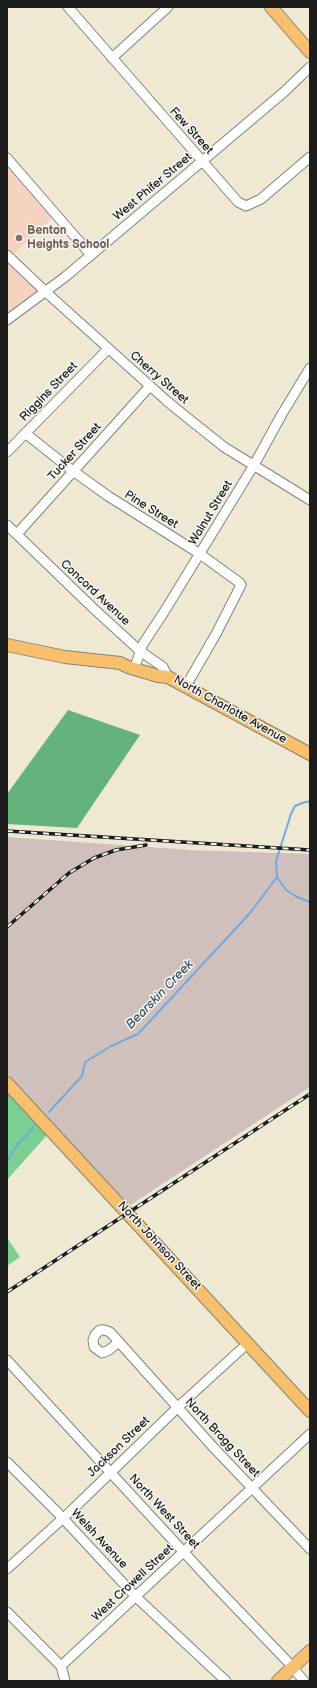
<!DOCTYPE html>
<html>
<head>
<meta charset="utf-8">
<style>
	body { margin:0 }
	#map { position:relative; width:317px; height:1688px; overflow:hidden; background:#efe9d4; font-family:"Balsamiq Sans",sans-serif }
	canvas { display:block }
	.frame { position:absolute; inset:0; border:8px solid #1c1c1c; pointer-events:none }
</style>
</head>
<body>
<div id="map">
<canvas width="317" height="1688"></canvas>
<div class="frame"></div>
</div>
<script>
const ctx = document.querySelector('canvas').getContext('2d');
ctx.lineJoin = 'round';
function fillPath(path, color) {
  ctx.fillStyle = color;
  ctx.fill(path, 'evenodd');
}
function toPath(rows) {
  const path = new Path2D();
  for (const r of rows) {
    path.moveTo(r[0], r[1]);
    for (let i = 2; i < r.length; i += 2) path.lineTo(r[i], r[i + 1]);
  }
  return path;
}
function strokePath(path, color, width, dash) {
  ctx.strokeStyle = color;
  ctx.lineWidth = width;
  ctx.lineCap = dash ? 'butt' : 'round';
  ctx.setLineDash(dash || []);
  ctx.stroke(path);
}
function write(font, color, halo, rows, align = 'center') {
  ctx.font = font + ' "Balsamiq Sans",sans-serif';
  ctx.lineWidth = 3;
  ctx.setLineDash([]);
  ctx.textBaseline = 'middle';
  ctx.strokeStyle = halo;
  ctx.fillStyle = color;
  for (const [text, x, y, turn = 0] of rows) {
    ctx.save();
    ctx.translate(x, y);
    ctx.rotate((+turn || 0) * Math.PI / 180);
    ctx.textAlign = isNaN(turn) ? turn : align;
    if (halo) ctx.strokeText(text, 0, 0);
    ctx.fillText(text, 0, 0);
    ctx.restore();
  }
}
fillPath(toPath([
	[7,163,54,216,8,260,39,292,7,314]
]), '#f4d3c0');
fillPath(toPath([
	[7,837,191,850,310,854,310,1087,129,1206,7,1074]
]), '#d0c0bc');
fillPath(toPath([
	[7,1091,47,1135,7,1180],
	[7,1234,8,1239,20,1257,7,1266]
]), '#7bcf92');
fillPath(toPath([
	[68,710,140,735,77,828,7,824,7,794]
]), '#64b27c');
strokePath(toPath([
	[310,801,302,803,295,806,291,814,276,861,277,877,286,890,297,897,310,902],
	[49,1112,82,1076,85,1062,111,1046,138,1034,250,913,277,877],
	[7,1161,17,1145,33,1128]
]), '#73a8e0', 2);
const minor = toPath([
	[68,7,238,202,246,206,261,199,310,157],
	[112,58,168,7],
	[7,158,91,255],
	[7,255,48,294,168,402,189,419,224,447,310,500],
	[7,320,65,277,284,92,310,67],
	[25,433,69,468,108,496,200,554,240,583,241,585,216,634,186,686],
	[7,452,108,349],
	[7,525,93,608,140,651,163,667,168,677],
	[17,534,150,386],
	[134,669,143,644,164,612,254,465,282,414,310,368],
	[119,1342,109,1350,102,1353,94,1347,93,1340,95,1335,100,1330,104,1330,110,1332,214,1448,310,1549],
	[7,1360,215,1586,288,1662,304,1681],
	[7,1462,58,1513,136,1597,226,1681],
	[7,1569,71,1511,178,1407,248,1343],
	[7,1612,61,1666,65,1681],
	[61,1666,310,1434]
]);
const major = toPath([
	[271,7,310,52],
	[7,645,65,657,120,663,128,667,158,676,168,677,310,754],
	[7,1083,310,1411],
	[278,1681,310,1651]
]);
strokePath(minor, '#868278', 11);
strokePath(major, '#868278', 14);
strokePath(minor, '#fff', 9);
strokePath(major, '#f8bf6c', 12);
const rail = toPath([
	[7,831,310,850],
	[7,927,69,873,94,858,116,850,146,845],
	[7,1292,310,1094]
]);
strokePath(rail, '#1c1c1c', 3.5);
strokePath(rail, '#f6f6f2', 2, [6]);
for (const [x, y, r, color] of [
	[19,238,4,"#8d6e63"]
]) {
  const dot = new Path2D();
  dot.arc(x, y, r, 0, 2 * Math.PI);
  ctx.fillStyle = color;
  ctx.fill(dot);
  strokePath(dot, '#f6f6f2', 1.5);
}
write('12px', '#1c1c1c', '#f6f6f2', [
	["Few Street",191,131,48],
	["West Phifer Street",153,187,-40],
	["Cherry Street",159,378,41],
	["Riggins Street",49,392,-46],
	["Tucker Street",75,452,-48],
	["Pine Street",151,510,32],
	["Walnut Street",211,513,-59],
	["Concord Avenue",95,593,43],
	["North Charlotte Avenue",230,710,29],
	["North Johnson Street",159,1246,47],
	["North Bragg Street",222,1438,47],
	["Jackson Street",119,1447,-44],
	["North West Street",164,1512,47],
	["Welsh Avenue",99,1539,47],
	["West Crowell Street",133,1583,-43]
]);
write('bold 12px', '#785e54', '#f6f6f2', [
	["Benton",27,231],
	["Heights School",27,245]
], 'left');
write('italic 13px', '#3f546a', '#f6f6f2', [
	["Bearskin Creek",160,995,-46]
]);
</script>
</body>
</html>
